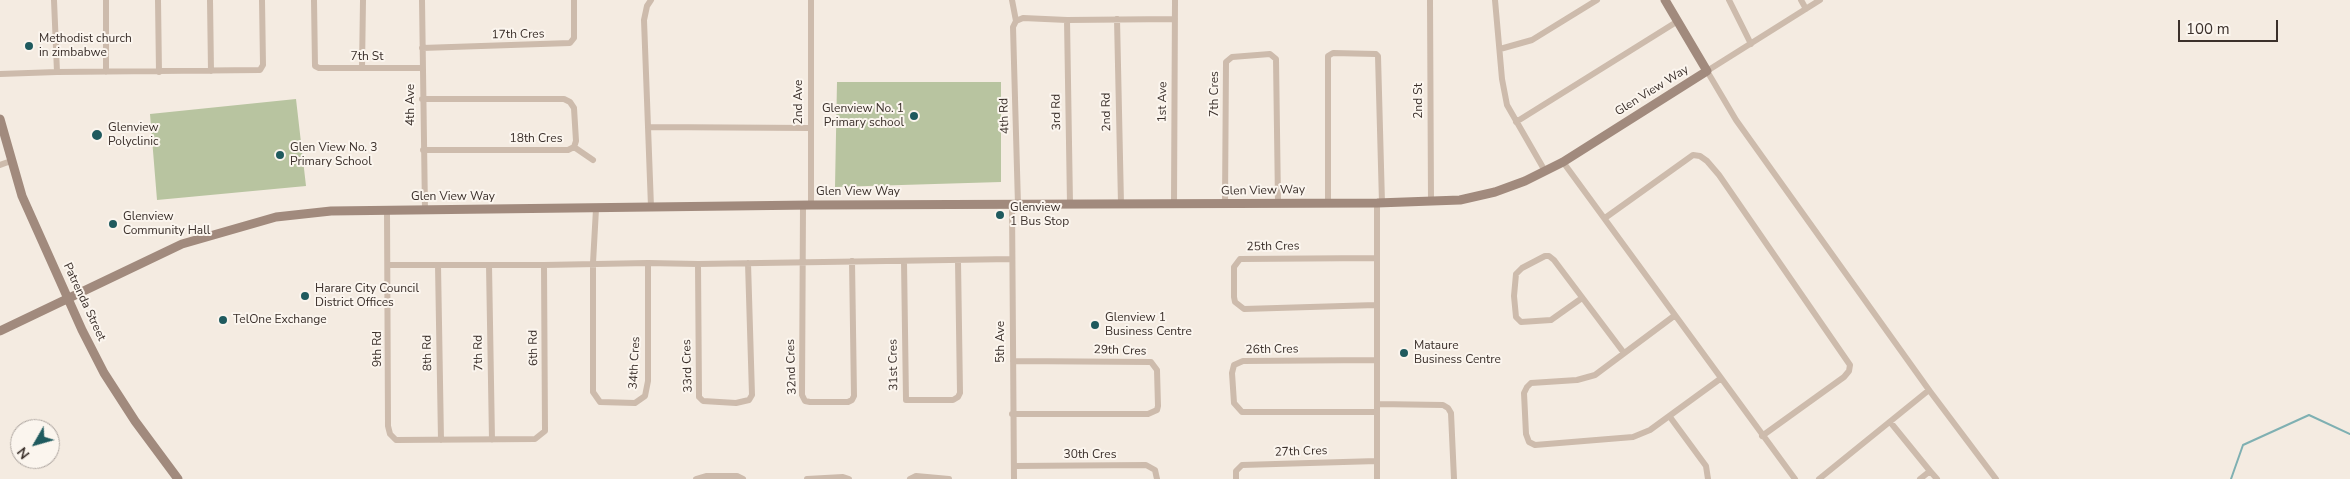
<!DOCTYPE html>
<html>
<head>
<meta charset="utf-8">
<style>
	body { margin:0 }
	#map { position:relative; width:2350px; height:479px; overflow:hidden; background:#f4ebe1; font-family:"Nunito Sans",sans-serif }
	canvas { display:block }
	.north { position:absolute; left:10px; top:419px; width:50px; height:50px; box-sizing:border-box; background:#fbf5ee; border:1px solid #aea6a0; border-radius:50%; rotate:232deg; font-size:14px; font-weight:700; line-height:20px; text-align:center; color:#3b302b }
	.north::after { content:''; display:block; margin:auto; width:18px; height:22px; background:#1f5a5e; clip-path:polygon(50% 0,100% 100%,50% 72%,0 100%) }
	.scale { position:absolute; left:2178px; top:20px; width:100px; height:22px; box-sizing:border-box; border:2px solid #3b302b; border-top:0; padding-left:6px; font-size:15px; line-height:18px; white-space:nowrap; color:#3b302b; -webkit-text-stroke:4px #fbf5ee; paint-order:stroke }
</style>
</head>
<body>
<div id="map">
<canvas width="2350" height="479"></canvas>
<div class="north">N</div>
<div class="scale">100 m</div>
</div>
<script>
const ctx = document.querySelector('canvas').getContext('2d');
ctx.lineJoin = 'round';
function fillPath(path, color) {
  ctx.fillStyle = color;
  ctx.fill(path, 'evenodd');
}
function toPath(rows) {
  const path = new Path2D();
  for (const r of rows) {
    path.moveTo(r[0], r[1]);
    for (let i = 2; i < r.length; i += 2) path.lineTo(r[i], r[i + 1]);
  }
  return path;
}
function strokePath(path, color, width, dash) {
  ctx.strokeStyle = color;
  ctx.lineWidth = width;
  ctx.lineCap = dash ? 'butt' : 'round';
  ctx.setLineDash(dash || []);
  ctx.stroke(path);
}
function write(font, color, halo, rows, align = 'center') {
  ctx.font = font + ' "Nunito Sans",sans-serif';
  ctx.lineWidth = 4;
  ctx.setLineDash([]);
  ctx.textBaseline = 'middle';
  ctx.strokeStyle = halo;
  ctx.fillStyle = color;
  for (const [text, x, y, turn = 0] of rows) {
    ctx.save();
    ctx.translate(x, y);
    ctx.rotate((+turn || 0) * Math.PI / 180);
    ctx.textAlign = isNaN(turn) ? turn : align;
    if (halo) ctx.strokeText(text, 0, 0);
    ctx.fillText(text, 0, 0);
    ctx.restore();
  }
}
fillPath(toPath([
	[837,82,1001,82,1001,182,835,187],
	[296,99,306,186,157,200,150,114]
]), '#b8c4a0');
strokePath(toPath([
	[2231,479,2243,445,2309,415,2350,434]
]), '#7fb0b2', 2);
strokePath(toPath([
	[54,0,57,72],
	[106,0,106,72],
	[158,0,159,72],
	[210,0,211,71],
	[314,0,315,66,319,68,422,68],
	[422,0,425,210],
	[651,0,647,6,644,20,651,207],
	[1012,0,1016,21],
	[1430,0,1431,202],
	[1495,0,1502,79,1507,105,1545,171],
	[1729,0,1751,44],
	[1801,0,1806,9],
	[1820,0,1707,71,1736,120,1929,390,1996,479],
	[1117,19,1121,204],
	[1067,20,1070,204],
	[422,48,570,43,574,38,574,0],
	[1500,49,1532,40,1597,0],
	[362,68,363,0],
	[0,74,57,72,260,70,263,65,262,0],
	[422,99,564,99,570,102,574,108,576,141,574,147,568,150,423,150],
	[1516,122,1678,21],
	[648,127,810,128],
	[574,147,593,160],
	[1563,162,1795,479],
	[0,165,11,161],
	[1225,203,1226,62,1232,57,1270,54,1276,59,1278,202],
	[1328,203,1328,56,1333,53,1376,54,1378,56,1382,203],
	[1377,203,1377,479],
	[1174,204,1175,0],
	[803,205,802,395,805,401,810,402,848,402,852,400,854,396,852,261],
	[811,205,811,0],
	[1012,205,1014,479],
	[1018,205,1013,27,1016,21,1023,18,1067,20,1175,19],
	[596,209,593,263,593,392,600,402,635,403,645,396,648,381,648,263],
	[387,210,388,426,390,434,396,440,535,439,545,431,544,265],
	[1605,218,1693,155,1700,156,1707,161,1719,175,1850,365,1849,371,1844,377,1762,436],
	[1376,258,1240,259,1234,267,1234,297,1235,302,1244,309,1376,305],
	[904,261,906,400,953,400,958,397,960,393,958,261],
	[698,264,699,397,703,401,736,403,749,400,752,395,748,263],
	[388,265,544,265,648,263,698,264,1012,259],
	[438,265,441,440],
	[489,265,492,440],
	[1582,298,1551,320,1521,322,1516,317,1514,296,1516,274,1522,268,1545,256,1549,256,1554,260,1624,353],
	[1674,316,1595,375,1577,380,1531,383,1527,387,1524,393,1526,434,1529,442,1535,445,1633,437,1650,430,1720,379],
	[1377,360,1243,361,1234,365,1232,373,1234,403,1242,412,1377,412],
	[1377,404,1443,405,1448,408,1451,413,1454,479],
	[1012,414,1148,414,1157,410,1158,406,1157,370,1151,362,1013,361],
	[1670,417,1706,466,1708,479],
	[1891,423,1930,471],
	[1014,466,1146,465,1155,470,1157,479],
	[696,479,706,476,737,476,743,479],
	[807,479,843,477,849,479],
	[910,479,916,476,949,479],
	[1236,479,1236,471,1242,465,1377,461],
	[1819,479,1929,390],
	[1920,479,1930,471,1937,479]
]), '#cdbbac', 6);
strokePath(toPath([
	[0,119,22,196,82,330,104,373,135,421,178,479],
	[0,331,182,244,276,217,331,211,811,205,1377,203,1460,200,1495,192,1525,181,1563,162,1707,71,1665,0]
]), '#a18a7d', 9);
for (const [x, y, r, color] of [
	[29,46,5,"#1f5a5e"],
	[914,116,5,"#1f5a5e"],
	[97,135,6,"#1f5a5e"],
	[280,155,5,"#1f5a5e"],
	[1000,215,5,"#1f5a5e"],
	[113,224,5,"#1f5a5e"],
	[305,296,5,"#1f5a5e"],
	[223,320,5,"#1f5a5e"],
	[1095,325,5,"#1f5a5e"],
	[1404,353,5,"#1f5a5e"]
]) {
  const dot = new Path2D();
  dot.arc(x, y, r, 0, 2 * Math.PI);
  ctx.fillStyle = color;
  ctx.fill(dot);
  strokePath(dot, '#fbf5ee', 2);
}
write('12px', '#3b302b', '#fbf5ee', [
	["17th Cres",518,35,-1],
	["7th St",367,57],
	["Glen View Way",1652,91,-32],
	["7th Cres",1215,94,-90],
	["2nd St",1419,101,-90],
	["2nd Ave",799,102,-90],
	["1st Ave",1163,102,-89],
	["4th Ave",411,105,-90],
	["3rd Rd",1057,112,-91],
	["2nd Rd",1107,112,-91],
	["4th Rd",1005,116,-92],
	["18th Cres",536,139],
	["Glen View Way",1263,191,-1],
	["Glen View Way",858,192],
	["Glen View Way",453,197],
	["25th Cres",1273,247,-1],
	["Patrenda Street",84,302,65],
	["5th Ave",1001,342,-90],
	["6th Rd",534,348,-91],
	["9th Rd",378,349,-90],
	["26th Cres",1272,350,-1],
	["29th Cres",1120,351,2],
	["8th Rd",428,353,-91],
	["7th Rd",479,353,-91],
	["34th Cres",635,363,-87],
	["31st Cres",894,365,-91],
	["33rd Cres",688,366,-92],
	["32nd Cres",792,367,-92],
	["27th Cres",1301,452,-2],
	["30th Cres",1090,455]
]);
write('12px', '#3b302b', '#fbf5ee', [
	["Methodist church",39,39],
	["in zimbabwe",39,53],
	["Glenview No. 1",904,109,"right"],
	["Primary school",904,123,"right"],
	["Glenview",108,128],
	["Polyclinic",108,142],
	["Glen View No. 3",290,148],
	["Primary School",290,162],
	["Glenview",1010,208],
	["1 Bus Stop",1010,222],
	["Glenview",123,217],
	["Community Hall",123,231],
	["Harare City Council",315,289],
	["District Offices",315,303],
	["Glenview 1",1105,318],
	["Business Centre",1105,332],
	["TelOne Exchange",233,320],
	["Mataure",1414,346],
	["Business Centre",1414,360]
], 'left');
</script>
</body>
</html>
